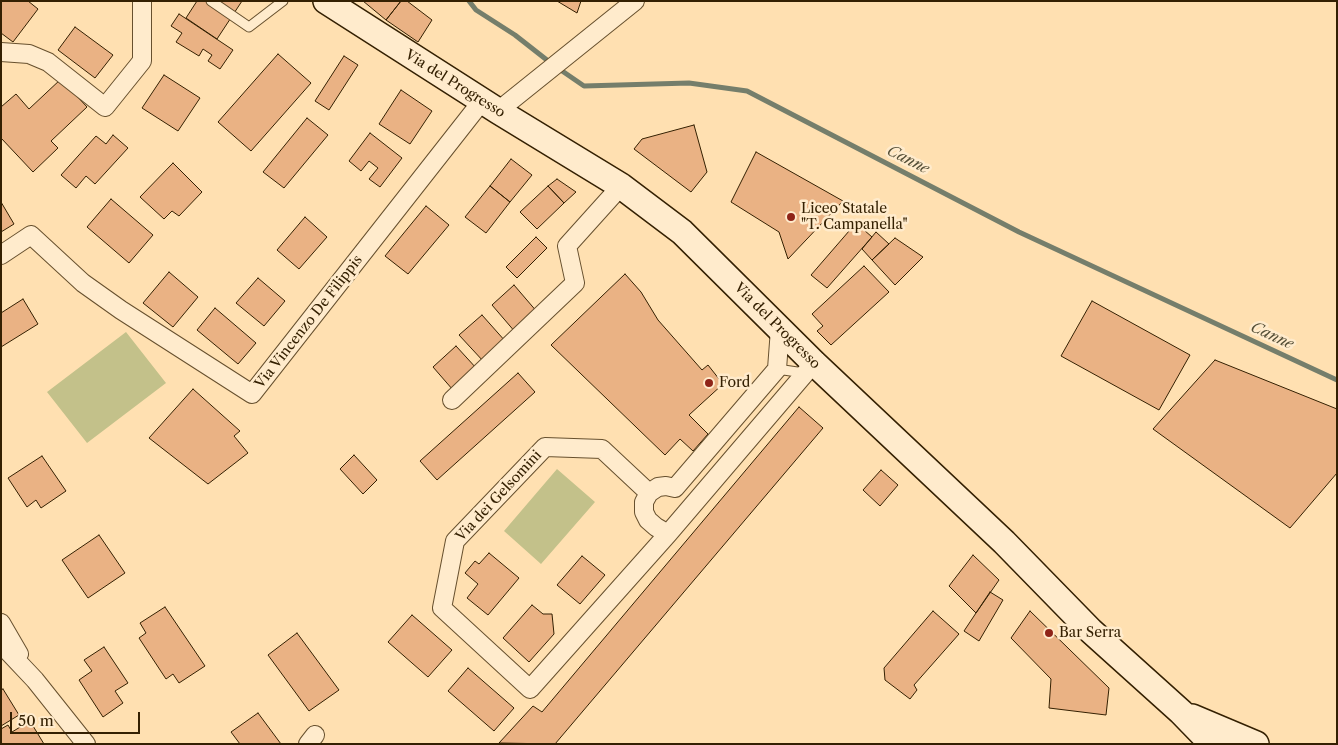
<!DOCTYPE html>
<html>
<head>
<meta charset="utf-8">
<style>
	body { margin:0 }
	#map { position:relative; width:1338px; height:745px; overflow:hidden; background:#ffe0b1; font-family:"Libre Caslon Text",serif }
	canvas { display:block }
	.frame { position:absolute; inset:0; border:2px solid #342002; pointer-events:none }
	.scale { position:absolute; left:10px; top:712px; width:130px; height:22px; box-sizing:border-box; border:2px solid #342002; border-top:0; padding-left:6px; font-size:15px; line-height:18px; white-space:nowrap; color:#342002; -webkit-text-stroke:4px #ffebcc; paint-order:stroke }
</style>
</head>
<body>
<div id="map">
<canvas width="1338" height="745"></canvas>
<div class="frame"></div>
<div class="scale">50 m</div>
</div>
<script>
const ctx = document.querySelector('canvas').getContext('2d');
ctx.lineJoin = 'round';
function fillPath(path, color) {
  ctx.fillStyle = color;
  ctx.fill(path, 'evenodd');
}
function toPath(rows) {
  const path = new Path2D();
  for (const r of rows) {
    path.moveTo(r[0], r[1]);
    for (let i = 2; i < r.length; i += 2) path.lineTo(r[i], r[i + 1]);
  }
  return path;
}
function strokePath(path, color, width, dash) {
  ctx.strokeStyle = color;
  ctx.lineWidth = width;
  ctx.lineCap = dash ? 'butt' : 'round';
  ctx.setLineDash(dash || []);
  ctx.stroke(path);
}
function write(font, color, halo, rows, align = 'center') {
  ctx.font = font + ' "Libre Caslon Text",serif';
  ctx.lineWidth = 5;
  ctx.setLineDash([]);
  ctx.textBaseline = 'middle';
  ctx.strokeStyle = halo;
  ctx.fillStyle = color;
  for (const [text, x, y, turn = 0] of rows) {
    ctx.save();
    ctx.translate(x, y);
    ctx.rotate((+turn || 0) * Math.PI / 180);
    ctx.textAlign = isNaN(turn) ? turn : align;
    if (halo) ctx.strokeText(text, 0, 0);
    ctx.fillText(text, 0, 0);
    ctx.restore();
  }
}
fillPath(toPath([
	[126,332,166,383,87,443,47,392],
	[557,469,595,502,541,564,504,531]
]), '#c3c18a');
strokePath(toPath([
	[469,1,476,10,515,35,552,64,584,86,689,83,747,91,1019,232,1337,380]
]), '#757e6b', 5);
const building = toPath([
	[1,1,28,1,38,9,13,42,1,33,1,1],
	[197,1,242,1,217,39,186,18,197,1],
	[363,1,401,1,386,20,363,1],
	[401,1,407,1,432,20,418,42,386,20,401,1],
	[557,1,581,1,577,13,557,1],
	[179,14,233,50,220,69,208,61,212,55,203,49,199,56,176,42,182,33,171,26,179,14],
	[75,27,113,55,95,78,58,50,75,27],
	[278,54,311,83,251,151,218,122,278,54],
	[344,56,358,65,329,110,315,101,344,56],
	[164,75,200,98,178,131,142,108,164,75],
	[61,79,87,107,51,141,58,148,33,172,1,138,1,107,16,94,29,109,61,79],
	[401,90,432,111,410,144,379,124,401,90],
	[307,118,328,135,284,188,263,172,307,118],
	[694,125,707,172,691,192,634,149,642,139,694,125],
	[370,133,402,158,380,187,369,179,378,168,369,161,361,171,349,161,370,133],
	[113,135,128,148,95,184,86,176,76,188,61,175,96,136,106,144,113,135],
	[756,152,843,201,788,259,779,232,731,202,756,152],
	[511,159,532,175,510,202,490,186,511,159],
	[173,163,202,192,179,216,172,211,164,219,140,197,173,163],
	[557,179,576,192,564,203,548,186,557,179],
	[490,186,510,202,486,233,465,217,490,186],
	[548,186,564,203,537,229,520,212,548,186],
	[111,199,153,235,129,263,87,227,111,199],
	[1,202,14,224,1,232,1,202],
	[426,206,449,225,408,274,385,256,426,206],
	[305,217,327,237,299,269,277,250,305,217],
	[856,223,872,237,827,288,811,275,856,223],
	[876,232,889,244,872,260,862,249,876,232],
	[536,237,547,248,517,278,506,267,536,237],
	[895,238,923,257,895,285,872,260,895,238],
	[864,266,889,292,831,345,817,331,823,326,812,314,864,266],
	[169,272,198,297,173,327,143,303,169,272],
	[625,274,641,292,658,320,702,370,708,365,723,384,689,415,708,434,693,451,680,439,665,455,551,345,625,274],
	[258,278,285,301,264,326,236,303,258,278],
	[514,285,538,313,516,333,492,305,514,285],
	[23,299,38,324,1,347,1,313,23,299],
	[1092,301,1190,355,1159,410,1061,356,1092,301],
	[215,308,256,343,238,364,197,330,215,308],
	[482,315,506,342,484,362,459,335,482,315],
	[456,346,477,369,453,390,433,367,456,346],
	[1215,360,1337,409,1337,473,1290,528,1153,429,1215,360],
	[518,373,535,392,437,480,420,461,518,373],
	[193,389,240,431,234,436,248,453,208,484,149,438,193,389],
	[799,407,823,428,555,744,499,743,533,706,542,712,799,407],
	[354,455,377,480,363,494,340,469,354,455],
	[42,456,66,491,41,508,36,500,27,507,8,478,42,456],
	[881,470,898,485,880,506,863,490,881,470],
	[99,535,125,573,88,598,62,560,99,535],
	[489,553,519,578,488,615,467,598,478,584,465,573,475,561,479,564,489,553],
	[973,555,999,580,976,613,949,586,973,555],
	[582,556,605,575,580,604,557,585,582,556],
	[990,592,1003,600,979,641,964,631,990,592],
	[532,605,543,614,552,614,554,634,529,662,503,638,532,605],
	[165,607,205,666,179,683,173,674,166,679,139,638,146,633,140,623,165,607],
	[933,611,959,634,914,685,917,690,910,699,885,680,884,668,933,611],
	[1030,611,1109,688,1106,715,1049,708,1051,679,1011,638,1030,611],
	[412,615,452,650,428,677,388,642,412,615],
	[297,633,339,690,309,711,268,655,297,633],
	[104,647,128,683,115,691,123,703,103,717,79,680,92,671,84,660,104,647],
	[468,668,514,708,494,731,448,691,468,668],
	[3,689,19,715,1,726,1,690,3,689],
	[258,713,281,744,240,744,231,732,258,713],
	[30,721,44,744,1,744,1,729,8,725,12,732,30,721]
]);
fillPath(building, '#eab284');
strokePath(building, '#342002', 1);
const lane = toPath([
	[211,1,249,27,283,1],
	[777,369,804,373]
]);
const street = toPath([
	[1,52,29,54,48,62,105,107,142,61,142,1],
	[498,111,635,1],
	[1,255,31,235,83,283,121,310,252,394,482,101],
	[452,400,575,283,567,246,621,186],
	[649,493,602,449,545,447,455,541,442,608,530,689,668,534,814,363],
	[668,534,656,527,648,520,644,512,644,502,649,493,658,487,666,486,675,488,777,369,780,329],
	[1,623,19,654],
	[1,644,35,680,86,744],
	[308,744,315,735]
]);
const secondary = toPath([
	[326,1,498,111,621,186,682,232,814,363,1004,542,1091,631,1181,712,1212,744],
	[1192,717,1256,744]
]);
strokePath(lane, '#67502e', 11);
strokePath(street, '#67502e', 20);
strokePath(secondary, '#342002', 28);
strokePath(lane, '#ffebcc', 9);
strokePath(street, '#ffebcc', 18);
strokePath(secondary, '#ffebcc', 25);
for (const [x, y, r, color] of [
	[791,217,5,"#8f2418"],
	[709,383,5,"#8f2418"],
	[1049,633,5,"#8f2418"]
]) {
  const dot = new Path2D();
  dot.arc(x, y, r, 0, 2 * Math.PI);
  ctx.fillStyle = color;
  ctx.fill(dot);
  strokePath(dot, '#ffebcc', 2);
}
write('14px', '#342002', '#ffebcc', [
	["Via del Progresso",455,84,32],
	["Via Vincenzo De Filippis",309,322,-52],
	["Via del Progresso",777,326,45],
	["Via dei Gelsomini",499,496,-47]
]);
write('14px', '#342002', '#ffebcc', [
	["Liceo Statale",801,209],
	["\"T. Campanella\"",801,225],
	["Ford",719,383],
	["Bar Serra",1059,633]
], 'left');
write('italic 15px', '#554f37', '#ffebcc', [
	["Canne",908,160,27],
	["Canne",1272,336,25]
]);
</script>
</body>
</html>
